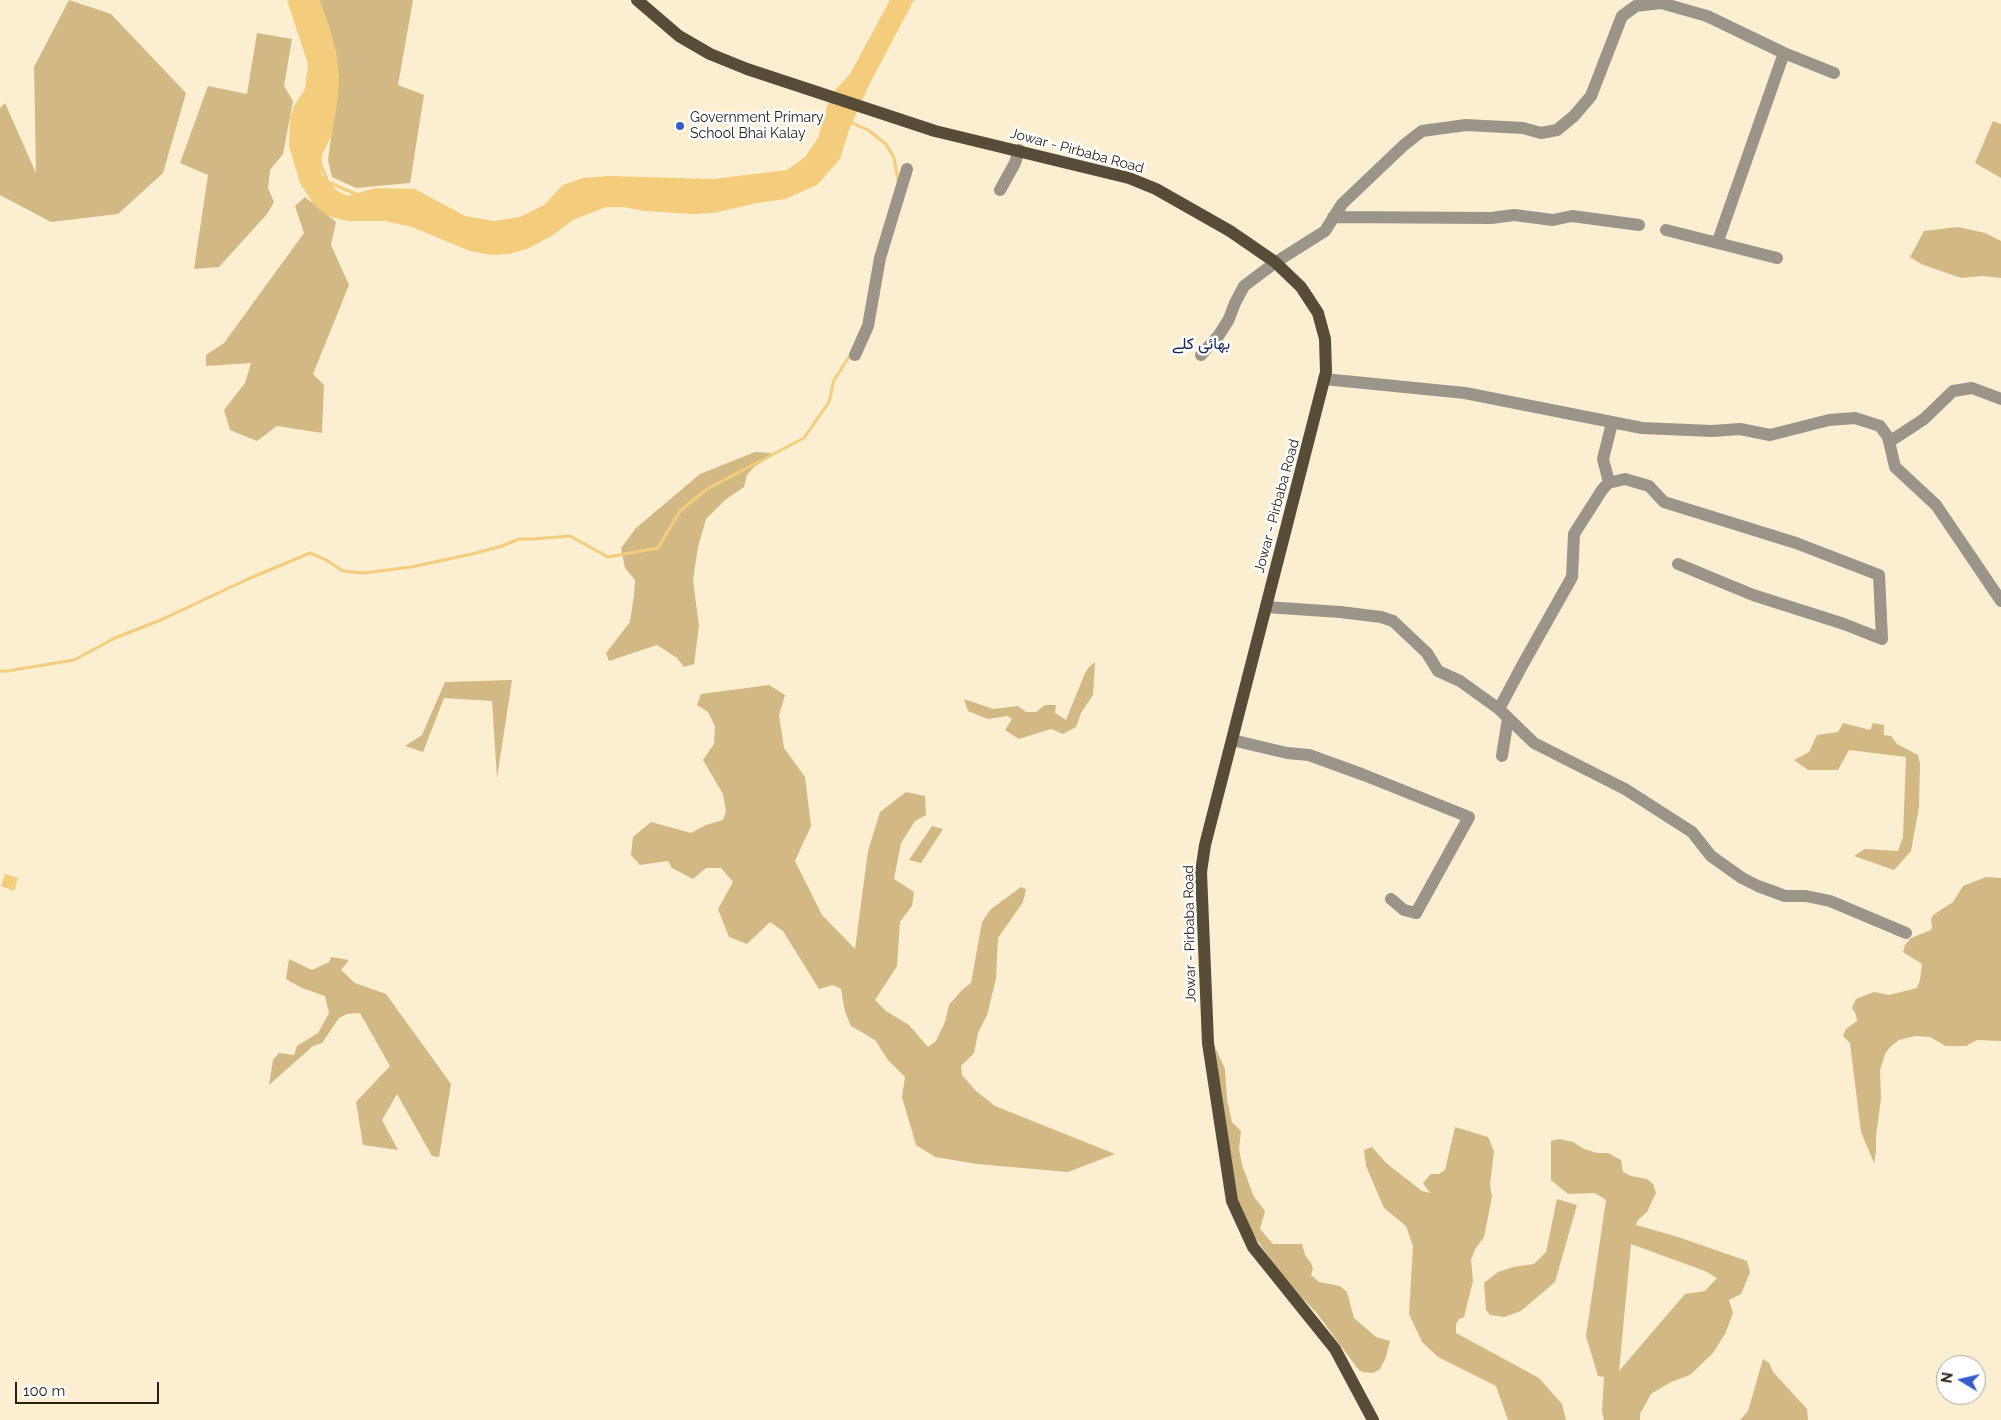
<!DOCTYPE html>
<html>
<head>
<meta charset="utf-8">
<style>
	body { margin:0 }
	#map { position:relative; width:2001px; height:1420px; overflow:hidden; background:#fceed1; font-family:Raleway,sans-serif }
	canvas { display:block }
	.north { position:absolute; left:1936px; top:1355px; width:50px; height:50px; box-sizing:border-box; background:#fff; border:1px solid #a8a6a2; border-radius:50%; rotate:279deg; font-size:14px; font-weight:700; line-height:20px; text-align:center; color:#262116 }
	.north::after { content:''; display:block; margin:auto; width:18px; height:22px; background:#345ccc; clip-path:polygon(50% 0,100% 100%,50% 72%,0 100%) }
	.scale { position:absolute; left:15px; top:1382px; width:144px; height:22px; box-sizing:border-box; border:2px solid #262116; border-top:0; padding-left:6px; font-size:15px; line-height:18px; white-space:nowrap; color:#262116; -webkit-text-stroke:4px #fff; paint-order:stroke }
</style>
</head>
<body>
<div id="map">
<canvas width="2001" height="1420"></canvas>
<div class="north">N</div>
<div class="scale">100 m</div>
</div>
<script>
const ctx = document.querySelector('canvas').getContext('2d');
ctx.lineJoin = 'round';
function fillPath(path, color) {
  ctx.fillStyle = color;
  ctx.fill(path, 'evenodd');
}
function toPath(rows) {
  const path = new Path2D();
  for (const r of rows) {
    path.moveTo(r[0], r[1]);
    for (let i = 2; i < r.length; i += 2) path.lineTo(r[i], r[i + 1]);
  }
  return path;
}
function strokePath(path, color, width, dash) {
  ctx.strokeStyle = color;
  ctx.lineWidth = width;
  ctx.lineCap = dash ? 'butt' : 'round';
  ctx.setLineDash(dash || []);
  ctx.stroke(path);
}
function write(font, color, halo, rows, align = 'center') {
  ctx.font = font + ' Raleway,Vazirmatn,sans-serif';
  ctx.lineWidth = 5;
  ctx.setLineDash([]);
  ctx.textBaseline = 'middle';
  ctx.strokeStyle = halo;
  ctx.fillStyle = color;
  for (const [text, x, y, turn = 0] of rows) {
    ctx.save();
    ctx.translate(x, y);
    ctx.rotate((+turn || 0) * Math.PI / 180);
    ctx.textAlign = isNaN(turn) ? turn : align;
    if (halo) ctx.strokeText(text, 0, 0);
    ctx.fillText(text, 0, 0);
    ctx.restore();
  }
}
fillPath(toPath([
	[69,0,111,14,186,93,163,173,118,214,51,222,0,195,0,108,5,103,36,173,34,67],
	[319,0,413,0,398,85,424,95,410,183,356,188,332,177,328,160,339,79,334,45,327,21],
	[257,33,292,39,284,86,293,101,283,154,270,170,268,188,274,202,267,214,219,267,194,269,208,175,180,163,208,86,247,94],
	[1993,121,2001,124,2001,178,1975,163],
	[305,197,336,222,331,245,349,285,313,374,324,385,322,433,277,426,257,441,230,430,224,410,245,383,251,363,206,366,206,355,224,343,304,233,295,206],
	[1958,227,1985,233,2001,241,2001,278,1983,276,1961,278,1921,264,1910,257,1924,231],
	[755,452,771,453,769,458,755,466,747,475,744,487,725,500,706,519,698,547,693,580,699,626,694,664,684,667,677,658,657,645,609,661,606,653,630,622,634,595,635,580,625,568,621,548,636,528,700,474],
	[1095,662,1093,695,1081,713,1076,727,1063,734,1051,729,1019,739,1005,730,1012,719,1007,716,988,719,968,711,964,699,993,709,1018,706,1026,712,1036,712,1045,705,1056,705,1055,713,1066,720,1085,673,1089,667],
	[512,680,497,778,492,701,444,698,423,752,405,746,422,735,445,682],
	[769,685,785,695,779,715,784,748,805,777,811,826,795,861,822,915,855,949,868,851,880,812,906,792,925,796,926,815,915,821,901,843,894,879,914,892,912,906,900,922,897,966,875,1000,886,1011,909,1025,928,1047,936,1041,945,1022,949,1005,962,990,971,983,982,922,991,909,1021,887,1026,889,1023,902,998,938,996,979,987,1015,978,1033,974,1053,961,1066,962,1075,976,1091,995,1106,1115,1154,1068,1172,977,1164,935,1157,916,1145,902,1097,905,1077,888,1060,875,1040,851,1026,845,1012,841,989,833,985,819,989,783,931,770,922,747,944,729,937,718,909,733,882,721,868,706,868,693,879,672,868,668,861,640,865,631,855,633,837,651,822,691,833,706,825,723,820,726,811,723,794,703,760,714,744,715,726,708,712,697,705,701,694],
	[1843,723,1870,730,1873,723,1884,725,1884,735,1891,736,1897,744,1918,755,1920,764,1919,807,1911,851,1894,870,1854,856,1865,849,1898,851,1903,837,1906,757,1849,750,1838,770,1808,770,1794,760,1809,752,1817,735,1838,732],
	[932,826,943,829,921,863,909,860],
	[1986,877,2001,878,2001,1041,1977,1040,1966,1046,1946,1046,1930,1037,1915,1036,1899,1040,1890,1047,1885,1054,1880,1070,1881,1098,1876,1136,1876,1152,1874,1163,1861,1132,1850,1043,1843,1036,1846,1029,1857,1021,1856,1015,1852,1008,1856,999,1874,992,1889,995,1917,988,1920,980,1922,964,1903,952,1905,945,1911,938,1931,930,1932,926,1931,919,1933,915,1953,902,1963,886],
	[331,957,349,960,341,970,355,983,386,994,451,1084,439,1157,432,1156,397,1094,382,1120,398,1150,363,1145,356,1102,390,1066,360,1013,347,1014,339,1018,322,1043,313,1046,269,1085,273,1060,279,1053,294,1055,297,1046,318,1033,329,1013,325,996,302,988,286,979,289,959,312,970,329,962],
	[1215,1047,1225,1069,1227,1100,1232,1122,1241,1131,1239,1149,1242,1165,1254,1197,1265,1211,1260,1229,1273,1244,1302,1244,1305,1255,1311,1263,1313,1269,1311,1275,1319,1282,1340,1286,1347,1292,1354,1318,1376,1337,1390,1341,1386,1357,1380,1369,1373,1373,1362,1372,1358,1369,1316,1312,1289,1285,1252,1233,1240,1207,1232,1180],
	[1455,1127,1488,1137,1494,1151,1490,1185,1492,1197,1484,1237,1475,1249,1471,1260,1473,1281,1464,1317,1459,1319,1456,1324,1456,1333,1539,1378,1562,1404,1566,1420,1508,1420,1496,1386,1438,1357,1422,1342,1409,1314,1413,1246,1406,1226,1384,1208,1366,1166,1364,1150,1372,1147,1386,1163,1422,1191,1430,1193,1423,1183,1431,1174,1439,1174,1445,1170],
	[1559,1139,1573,1142,1584,1149,1597,1153,1608,1153,1621,1160,1623,1172,1631,1176,1647,1179,1653,1184,1656,1193,1647,1212,1638,1220,1636,1225,1678,1237,1747,1261,1750,1272,1741,1294,1729,1300,1733,1313,1725,1334,1713,1353,1690,1375,1671,1382,1651,1394,1640,1414,1640,1420,1604,1420,1602,1411,1604,1377,1598,1376,1586,1336,1606,1200,1595,1193,1568,1194,1551,1180,1551,1141],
	[1631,1244,1705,1271,1717,1278,1705,1291,1685,1294,1619,1371],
	[1557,1199,1577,1205,1555,1282,1521,1311,1504,1317,1490,1315,1486,1310,1484,1283,1498,1272,1513,1267,1534,1264,1546,1252],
	[1763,1359,1769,1363,1773,1372,1807,1409,1808,1420,1740,1420,1748,1411]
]), '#d2b983');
fillPath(toPath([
	[287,0,319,0,327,21,336,52,339,79,338,97,332,135,322,155,321,173,336,190,347,196,376,188,415,189,465,216,493,221,520,217,544,205,563,185,583,178,609,176,713,179,787,170,805,157,818,138,828,104,837,88,850,74,890,0,914,0,869,85,849,130,840,159,817,185,785,199,757,203,714,213,692,214,645,211,624,207,606,207,573,220,553,235,529,248,509,254,492,255,470,251,412,227,385,221,347,221,328,216,314,205,300,183,289,146,290,118,294,106,305,89,308,64],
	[5,874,18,878,14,891,1,886]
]), '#f3cd7b');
strokePath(toPath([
	[850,122,868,130,886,144,894,158,898,180],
	[320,163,328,182,358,195],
	[0,671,7,671,74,660,115,638,163,619,248,579,310,553,326,560,343,571,363,573,411,567,472,554,502,546,519,539,533,539,570,536,608,557,658,548,680,511,707,489,804,438,829,402,834,380,851,354]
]), '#f3cd7b', 3);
strokePath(toPath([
	[1000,190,1015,163,1019,150],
	[1333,217,1491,218,1514,215,1553,220,1572,216,1639,225],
	[1666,230,1777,258],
	[1718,241,1784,53],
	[855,355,868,326,880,258,907,169],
	[1201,355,1219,335,1229,319,1235,303,1244,286,1276,262,1325,231,1342,204,1404,145,1422,131,1466,125,1523,128,1541,133,1557,130,1574,116,1591,96,1622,16,1636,6,1661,3,1707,16,1784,53,1834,73],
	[1324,379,1465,393,1642,428,1712,431,1740,429,1770,435,1829,420,1855,418,1880,426,1888,437,1895,467,1936,505,2001,601],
	[1889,442,1924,419,1953,391,1972,388,2001,399],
	[1608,483,1625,479,1649,486,1664,502,1796,543,1879,575,1882,639,1844,624,1753,595,1678,564],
	[1266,607,1340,612,1381,617,1393,621,1427,653,1438,671,1460,681,1499,709,1523,664,1572,577,1574,534,1602,490,1609,482,1603,459,1612,423],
	[1499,709,1534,743,1625,789,1692,832,1711,856,1742,878,1758,886,1785,896,1806,896,1830,901,1906,933],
	[1232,740,1287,753,1309,755,1364,775,1469,817,1416,913,1404,910,1391,899],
	[1502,756,1508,718]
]), '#9b9589', 12);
strokePath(toPath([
	[637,0,679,36,710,54,747,69,935,131,1129,178,1156,189,1230,231,1275,262,1301,287,1318,313,1325,339,1326,372,1205,845,1201,872,1208,1043,1232,1201,1253,1247,1335,1349,1373,1420]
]), '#564c38', 12);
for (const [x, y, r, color] of [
	[680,126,5,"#345ccc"]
]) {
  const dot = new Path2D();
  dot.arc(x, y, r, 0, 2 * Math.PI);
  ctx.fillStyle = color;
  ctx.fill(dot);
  strokePath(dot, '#fff', 2);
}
write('14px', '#262116', '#fff', [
	["Government Primary",690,118],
	["School Bhai Kalay",690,134]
], 'left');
write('14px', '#262116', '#fff', [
	["Jowar - Pirbaba Road",1077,151,15],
	["Jowar - Pirbaba Road",1277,506,-75],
	["Jowar - Pirbaba Road",1190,934,-91]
]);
write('16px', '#12255b', '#fff', [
	["بھائی كلے",1201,344]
]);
</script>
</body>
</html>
